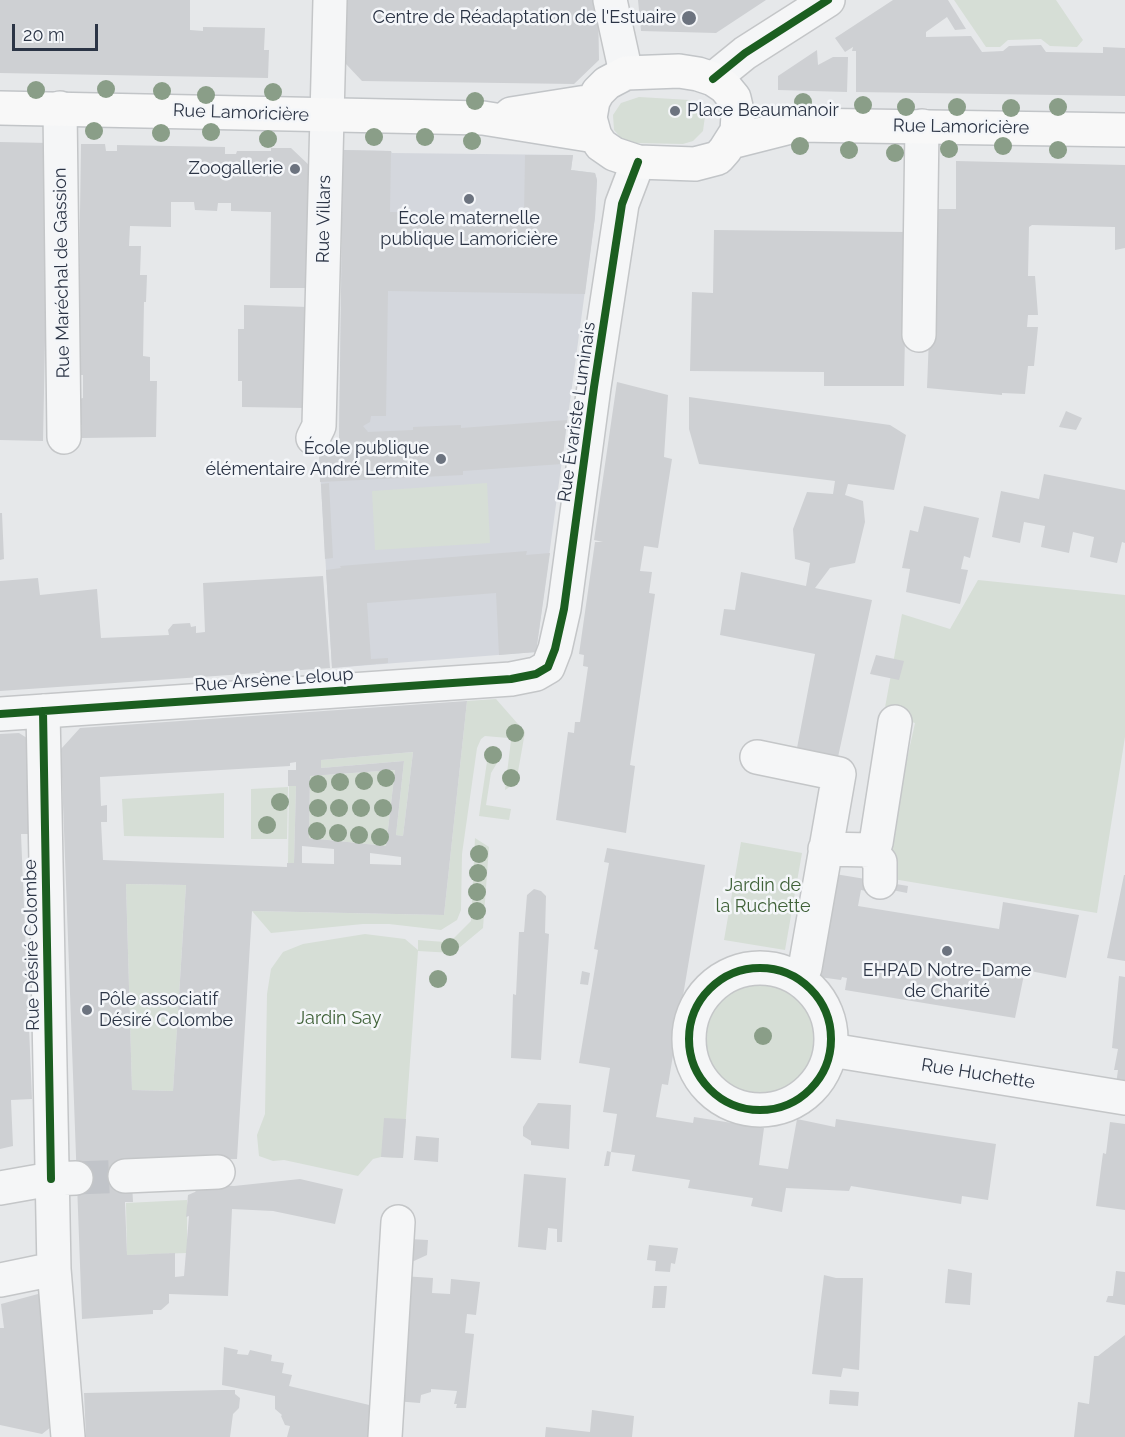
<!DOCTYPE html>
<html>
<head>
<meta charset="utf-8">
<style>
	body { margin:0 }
	#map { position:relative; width:1125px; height:1437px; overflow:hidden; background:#e6e8ea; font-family:Raleway,sans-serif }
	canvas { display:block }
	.scale { position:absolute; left:12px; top:24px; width:86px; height:27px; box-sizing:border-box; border:3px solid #2b3445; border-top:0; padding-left:8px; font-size:18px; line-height:21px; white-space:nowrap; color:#2b3445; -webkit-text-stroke:4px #f4f6f9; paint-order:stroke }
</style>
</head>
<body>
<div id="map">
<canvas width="1125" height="1437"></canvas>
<div class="scale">20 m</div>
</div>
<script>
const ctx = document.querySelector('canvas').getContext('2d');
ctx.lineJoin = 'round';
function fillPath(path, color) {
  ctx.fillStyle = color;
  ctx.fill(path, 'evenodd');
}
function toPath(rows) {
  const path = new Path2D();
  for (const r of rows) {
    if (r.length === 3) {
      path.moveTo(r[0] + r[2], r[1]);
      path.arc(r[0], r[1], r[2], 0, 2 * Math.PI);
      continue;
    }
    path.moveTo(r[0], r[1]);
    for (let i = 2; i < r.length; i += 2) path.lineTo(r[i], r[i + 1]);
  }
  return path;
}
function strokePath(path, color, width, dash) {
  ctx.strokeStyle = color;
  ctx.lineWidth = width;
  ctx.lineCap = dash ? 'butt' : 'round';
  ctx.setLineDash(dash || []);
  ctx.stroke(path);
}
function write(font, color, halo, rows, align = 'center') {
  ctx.font = font + ' Raleway,sans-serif';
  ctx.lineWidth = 5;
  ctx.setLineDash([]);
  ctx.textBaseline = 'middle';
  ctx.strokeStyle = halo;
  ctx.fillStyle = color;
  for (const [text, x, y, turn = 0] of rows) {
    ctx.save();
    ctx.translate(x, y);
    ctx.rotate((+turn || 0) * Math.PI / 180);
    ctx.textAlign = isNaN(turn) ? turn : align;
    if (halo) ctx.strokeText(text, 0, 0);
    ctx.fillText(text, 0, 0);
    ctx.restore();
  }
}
fillPath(toPath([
	[343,150,391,151,392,153,573,155,571,170,595,173,597,180,595,217,536,652,332,668,319,454,339,441]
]), '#d4d7dd');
fillPath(toPath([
	[954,0,1056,0,1083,40,1077,47,1050,46,1041,39,1008,40,1000,47,986,47],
	[639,97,690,100,698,105,705,116,703,131,693,141,683,144,634,143,622,139,614,130,613,115,621,103],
	[487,483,490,543,375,550,372,491],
	[978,580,1125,595,1125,737,1097,913,881,877,915,723,884,713,902,614,950,629],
	[496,699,525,732,516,783,505,790,511,740,508,738,485,736,481,739,477,748,462,854,461,910,457,920,441,930,389,924,363,924,271,933,252,911,444,915,467,701],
	[489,748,499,750,497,763,491,773,486,805,511,809,509,820,479,816],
	[413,752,403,836,396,835,404,761,321,768,321,760],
	[395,770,386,846,309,838,310,776],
	[289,786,296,786,294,863,288,863],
	[288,787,287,839,251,839,251,789],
	[224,793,224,838,124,836,122,799],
	[475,838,489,847,483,928,453,953,418,951,403,1158,381,1157,373,1159,358,1176,284,1160,273,1161,259,1156,257,1135,265,1114,267,994,271,969,283,952,303,944,365,934,405,939,418,950,418,940,445,942,453,939,471,921],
	[741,842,802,853,785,950,724,940],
	[126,884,186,885,173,1091,132,1090],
	[760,1040,58],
	[187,1200,187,1253,127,1255,126,1203]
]), '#d6ded6');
fillPath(toPath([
	[0,0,190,0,190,30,203,31,203,27,265,28,264,50,269,50,268,78,0,73],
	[347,0,594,0,598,3,599,60,574,84,362,81,346,64],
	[638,0,766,0,716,33,641,31],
	[893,0,948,0,966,29,955,30,947,17,926,32,926,37,971,36,982,52,1003,51,1009,46,1041,45,1046,52,1103,53,1103,47,1125,48,1125,96,856,92,856,51,852,51,853,47,845,52,835,38],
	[817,50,818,65,833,57,848,57,847,92,778,90,778,76],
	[0,142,49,143,43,441,0,440],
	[81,144,105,144,106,151,117,151,117,145,225,147,225,154,236,154,237,151,271,151,271,148,291,148,310,166,309,288,270,288,271,212,231,211,231,203,218,203,217,211,195,210,194,202,171,202,171,227,130,226,129,246,141,246,140,275,147,275,146,302,144,302,143,356,150,357,150,381,157,381,156,437,82,438,82,425,79,425,79,399,83,398,83,375,80,375,80,348,78,348],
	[343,150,391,151,390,212,524,215,525,155,573,155,571,170,595,173,597,180,595,217,585,294,388,291,386,416,371,416,370,422,363,426,368,432,413,430,413,427,461,425,461,428,567,420,562,464,463,471,463,475,320,482,319,454,339,441],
	[956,161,1125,165,1125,248,1115,250,1115,227,1032,225,1029,227,1028,276,1035,276,1038,315,1028,315,1027,327,1038,327,1034,366,1028,366,1025,394,1002,393,1002,395,927,388,934,209,956,209],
	[714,230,907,232,904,386,824,386,824,372,690,371,692,292,713,293],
	[244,305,308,307,305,408,242,407,242,381,238,381,238,329,244,329],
	[617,382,668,395,664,457,672,459,658,548,644,546,640,571,652,572,649,593,655,594,630,765,635,766,626,833,556,820,568,732,574,733,575,722,580,722,588,667,583,666,584,655,579,654,595,542,603,542,594,540],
	[689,397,890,425,906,435,894,490,848,484,845,495,863,501,865,522,855,563,830,568,815,588,872,600,838,757,797,748,815,654,720,635,724,609,735,610,741,572,806,586,810,563,795,559,793,529,807,492,833,494,835,481,699,464,689,429],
	[1066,411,1082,418,1076,430,1059,427],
	[1044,474,1125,490,1125,543,1122,542,1117,563,1090,557,1094,537,1073,532,1069,553,1041,547,1045,526,1024,522,1020,543,992,537,1001,491,1039,499],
	[329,483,333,558,325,559,321,484],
	[924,506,979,518,970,558,964,556,961,569,968,570,960,604,906,592,910,569,902,568,910,530,918,532],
	[0,513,2,513,4,559,0,560],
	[527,551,526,555,550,553,536,652,499,655,496,593,367,603,371,659,388,658,388,663,332,668,326,570,341,568,340,566],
	[323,576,330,668,0,691,0,581,38,578,40,595,97,589,101,638,169,635,168,630,173,624,190,623,191,627,196,626,196,633,205,632,203,583],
	[876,655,904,661,899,680,870,674],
	[467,701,444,915,252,911,237,1159,139,1161,132,1183,133,1202,125,1202,127,1255,175,1253,175,1277,184,1276,189,1216,186,1217,188,1195,195,1192,202,1184,234,1186,300,1179,343,1189,335,1224,273,1211,232,1209,228,1296,169,1294,169,1303,161,1310,153,1310,153,1314,82,1319,61,749,80,728],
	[413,752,403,836,396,835,404,761,321,768,321,760],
	[296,762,296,770,288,770,288,786,296,786,294,863,287,863,287,867,103,860,101,822,107,822,107,805,101,806,100,777,290,766,290,763],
	[395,770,386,846,309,838,310,776],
	[302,846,334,849,334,864,302,863],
	[370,853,401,857,401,865,370,864],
	[126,884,186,885,173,1091,132,1090],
	[19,733,27,738,30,834,21,834,32,1099,11,1100,13,1146,0,1149,0,734],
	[607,848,705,865,668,1085,662,1084,656,1117,693,1123,694,1117,764,1128,759,1165,788,1169,797,1119,835,1127,836,1119,996,1144,988,1200,962,1196,961,1204,851,1186,849,1191,786,1188,782,1212,751,1206,753,1198,688,1188,690,1180,632,1171,635,1155,611,1152,609,1166,604,1166,607,1151,611,1152,617,1114,603,1112,610,1068,579,1063,598,950,594,949,609,863,604,862],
	[835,874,908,886,907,893,872,886,871,892,861,890,858,906,999,929,1003,902,1079,915,1066,978,1025,970,1015,1018,845,990,847,978,842,977,841,980,819,977],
	[1124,875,1125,875,1125,961,1107,958],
	[534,889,541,891,546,896,545,933,549,934,541,1060,511,1058,513,994,516,995,519,932,524,932,527,895],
	[582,971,590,973,588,985,580,984],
	[1119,976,1125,977,1125,1085,1116,1084,1118,1070,1114,1070,1118,1049,1112,1048],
	[538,1103,571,1105,569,1149,531,1145,531,1141,523,1136,523,1127],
	[384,1118,406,1119,403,1158,381,1157],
	[1110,1122,1125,1124,1125,1210,1096,1206,1103,1153,1106,1154],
	[416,1136,439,1138,438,1162,414,1160],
	[524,1174,566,1178,562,1242,557,1242,557,1229,548,1228,546,1250,518,1247],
	[409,1239,428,1240,427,1255,403,1266],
	[649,1245,678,1248,675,1264,671,1263,670,1272,655,1271,656,1261,647,1260],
	[948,1269,972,1273,970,1305,945,1303],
	[1116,1271,1125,1272,1125,1305,1106,1302,1108,1296,1113,1296],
	[824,1275,836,1278,863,1278,859,1370,843,1368,841,1377,812,1374],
	[402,1276,433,1278,432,1293,450,1294,451,1279,480,1282,476,1315,467,1314,465,1333,474,1334,466,1408,456,1408,457,1404,454,1404,457,1391,431,1389,431,1392,421,1395,420,1403,394,1401],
	[654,1286,667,1286,665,1308,652,1308],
	[38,1294,46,1301,51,1427,42,1434,0,1425,0,1328,4,1328,1,1304],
	[1125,1335,1125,1437,1074,1437,1078,1402,1089,1404,1094,1356,1098,1356],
	[224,1347,238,1350,237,1354,248,1355,250,1350,272,1355,271,1361,284,1363,282,1373,292,1375,289,1386,382,1408,375,1437,287,1437,290,1426,285,1425,281,1416,282,1415,275,1409,275,1396,222,1385],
	[222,1390,235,1390,235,1394,240,1398,239,1408,233,1414,230,1437,86,1437,84,1393],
	[830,1390,859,1392,858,1406,829,1404],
	[592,1410,634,1416,632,1437,545,1437,546,1427,590,1432]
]), '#ced0d3');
strokePath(toPath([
	[76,1178,125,1176]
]), '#c1c4c9', 33, [33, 16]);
const minor = toPath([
	[610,0,626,73],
	[713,79,745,53,828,0],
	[60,108,64,437],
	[919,335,922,126],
	[313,438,319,426,330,0],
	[43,711,54,1269,68,1437],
	[0,714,511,679,536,674,548,667,555,649,564,609,594,387,622,204,638,162],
	[757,757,839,774,805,968,799,979],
	[825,849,870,850,876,843,895,722],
	[870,850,880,862,880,882],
	[760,1039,71],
	[831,1050,1125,1098],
	[125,1176,218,1172],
	[0,1188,51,1179,76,1178],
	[0,1280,54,1269],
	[385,1437,398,1222]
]);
const major = toPath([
	[679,71,698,74,713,79,725,87,734,98,738,115,737,131,725,150,718,158,695,164,638,162,614,154,601,145,595,136,590,118,593,101,598,92,607,83,626,73,679,71],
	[0,108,483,118,595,136],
	[511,114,593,101],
	[731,142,798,125,1125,130]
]);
strokePath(minor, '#c4c6c8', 36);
strokePath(major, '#c2c5c8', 36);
strokePath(minor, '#f5f6f7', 33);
strokePath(major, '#f8f8f8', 33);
strokePath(toPath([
	[713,79,745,53,828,0],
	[43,711,51,1179],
	[0,714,511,679,536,674,548,667,555,649,564,609,594,387,622,204,638,162],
	[760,1039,71]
]), '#1b5e20', 8);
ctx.fillStyle = '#8a9e88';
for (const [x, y] of [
	[106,89],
	[36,90],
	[162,91],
	[273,92],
	[206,95],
	[475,101],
	[803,102],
	[863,105],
	[906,107],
	[957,107],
	[1058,107],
	[1011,108],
	[94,131],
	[211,132],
	[161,133],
	[374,137],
	[425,137],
	[268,139],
	[472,141],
	[800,146],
	[1003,146],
	[949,149],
	[849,150],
	[1058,150],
	[895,153],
	[515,733],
	[493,755],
	[386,778],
	[511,778],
	[364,781],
	[340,782],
	[318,784],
	[280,802],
	[318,808],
	[339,808],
	[361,808],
	[383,808],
	[267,825],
	[317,831],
	[338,833],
	[359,835],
	[380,837],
	[479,854],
	[478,873],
	[477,892],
	[477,911],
	[450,947],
	[438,979],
	[763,1036]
]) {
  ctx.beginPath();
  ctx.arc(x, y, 9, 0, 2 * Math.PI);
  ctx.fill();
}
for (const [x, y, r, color] of [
	[689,18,8,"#6c737f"],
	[675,111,6,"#6c737f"],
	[295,169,6,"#6c737f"],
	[469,199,6,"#6c737f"],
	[441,459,6,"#6c737f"],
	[947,951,6,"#6c737f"],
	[87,1010,6,"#6c737f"]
]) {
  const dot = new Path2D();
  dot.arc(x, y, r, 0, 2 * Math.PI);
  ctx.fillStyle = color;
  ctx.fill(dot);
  strokePath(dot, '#f4f6f9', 2);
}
write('18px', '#2b3445', '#f4f6f9', [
	["Centre de Réadaptation de l'Estuaire",676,18],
	["Place Beaumanoir",687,111,"left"],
	["Zoogallerie",283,169],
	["École maternelle",469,219,"center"],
	["publique Lamoricière",469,240,"center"],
	["École publique",429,449],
	["élémentaire André Lermite",429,470],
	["EHPAD Notre-Dame",947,971,"center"],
	["de Charité",947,992,"center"],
	["Pôle associatif",99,1000,"left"],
	["Désiré Colombe",99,1021,"left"]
], 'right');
write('18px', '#2b3445', '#f4f6f9', [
	["Rue Lamoricière",241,113,2],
	["Rue Lamoricière",961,127,1],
	["Rue Villars",324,219,-89],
	["Rue Maréchal de Gassion",62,273,-91],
	["Rue Évariste Luminais",577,412,-82],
	["Rue Arsène Leloup",274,680,-4],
	["Rue Désiré Colombe",32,945,-91],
	["Rue Huchette",978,1074,9]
]);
write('18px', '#3f6138', '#f4f6f9', [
	["Jardin de",763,886],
	["la Ruchette",763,907],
	["Jardin Say",339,1019]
]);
</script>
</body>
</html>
